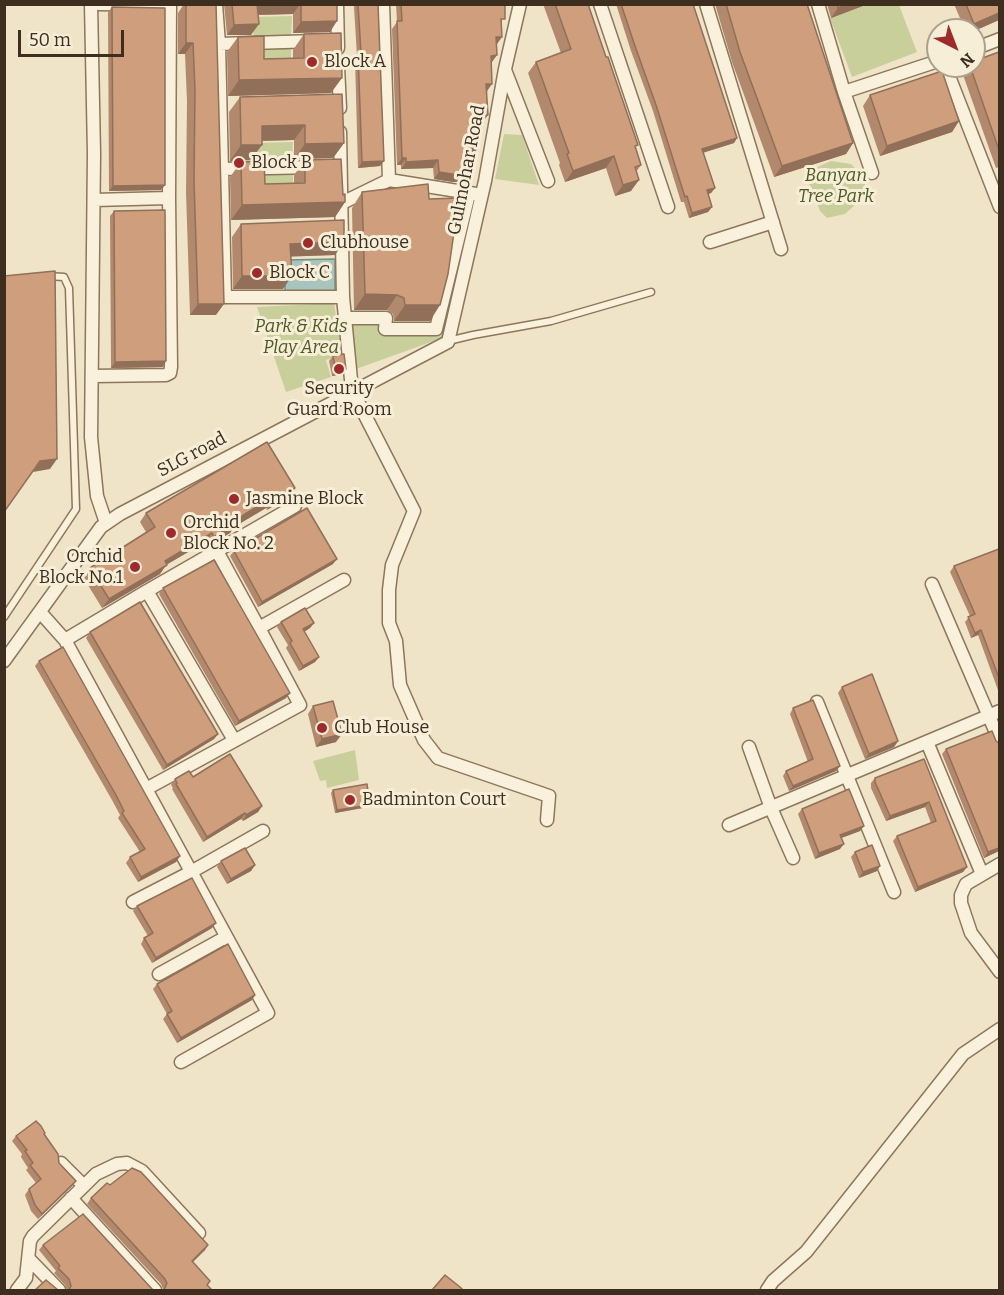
<!DOCTYPE html>
<html>
<head>
<meta charset="utf-8">
<style>
	body { margin:0 }
	#map { position:relative; width:1004px; height:1295px; overflow:hidden; background:#f0e4c8; font-family:Bitter,serif }
	canvas { display:block }
	.frame { position:absolute; inset:0; border:6px solid #3d2e20; pointer-events:none }
	.north { position:absolute; left:926px; top:18px; width:60px; height:60px; box-sizing:border-box; background:#f7eed8; border:2px solid #ada18e; border-radius:50%; rotate:138deg; font-size:16px; font-weight:700; line-height:24px; text-align:center; color:#3d2e20 }
	.north::after { content:''; display:block; margin:auto; width:21px; height:27px; background:#9e2a2b; clip-path:polygon(50% 0,100% 100%,50% 72%,0 100%) }
	.scale { position:absolute; left:18px; top:30px; width:106px; height:27px; box-sizing:border-box; border:3px solid #3d2e20; border-top:0; padding-left:8px; font-size:18px; line-height:21px; white-space:nowrap; color:#3d2e20; -webkit-text-stroke:4px #f7eed8; paint-order:stroke }
</style>
</head>
<body>
<div id="map">
<canvas width="1004" height="1295"></canvas>
<div class="frame"></div>
<div class="north">N</div>
<div class="scale">50 m</div>
</div>
<script>
const ctx = document.querySelector('canvas').getContext('2d');
ctx.lineJoin = 'round';
function fillPath(path, color) {
  ctx.fillStyle = color;
  ctx.fill(path, 'evenodd');
}
function toPath(rows) {
  const path = new Path2D();
  for (const r of rows) {
    path.moveTo(r[0], r[1]);
    for (let i = 2; i < r.length; i += 2) path.lineTo(r[i], r[i + 1]);
  }
  return path;
}
function strokePath(path, color, width, dash) {
  ctx.strokeStyle = color;
  ctx.lineWidth = width;
  ctx.lineCap = dash ? 'butt' : 'round';
  ctx.setLineDash(dash || []);
  ctx.stroke(path);
}
function write(font, color, halo, rows, align = 'center') {
  ctx.font = font + ' Bitter,serif';
  ctx.lineWidth = 6;
  ctx.setLineDash([]);
  ctx.textBaseline = 'middle';
  ctx.strokeStyle = halo;
  ctx.fillStyle = color;
  for (const [text, x, y, turn = 0] of rows) {
    ctx.save();
    ctx.translate(x, y);
    ctx.rotate((+turn || 0) * Math.PI / 180);
    ctx.textAlign = isNaN(turn) ? turn : align;
    if (halo) ctx.strokeText(text, 0, 0);
    ctx.fillText(text, 0, 0);
    ctx.restore();
  }
}
fillPath(toPath([
	[867,5,899,5,917,52,852,77,830,18],
	[292,16,291,40,254,41,252,17],
	[291,44,291,72,254,72,255,46],
	[504,134,522,135,539,185,495,179],
	[293,142,292,166,254,166,252,143],
	[831,161,851,164,858,171,869,192,845,214,827,218,820,211,806,176,808,171],
	[293,169,293,197,255,198,255,171],
	[334,303,342,355,326,360,331,377,286,392,257,307],
	[351,320,383,321,382,331,442,330,442,338,356,369],
	[355,750,359,780,327,788,326,780,320,781,313,761]
]), '#c9cf9b');
const water = toPath([
	[335,259,335,292,285,292,285,260,335,259]
]);
fillPath(water, '#a9c4bc');
strokePath(water, '#6f938a', 1.5);
const lane = toPath([
	[448,341,473,335,551,321,651,292],
	[4,617,76,509,69,288,64,277,47,276]
]);
const street = toPath([
	[91,4,94,154,91,437,97,496,106,523],
	[216,4,219,44,225,297,343,297],
	[337,4,338,48],
	[383,4,389,180],
	[600,4,668,207],
	[706,4,781,249],
	[818,4,844,92,872,173],
	[219,44,316,41],
	[974,49,1000,39],
	[338,66,340,108],
	[945,66,1000,207],
	[505,70,548,181],
	[844,92,938,61],
	[340,132,343,297,352,390,414,511,392,565,389,590,389,623,396,641,400,685,424,740,438,758,549,796,547,820],
	[222,169,316,167],
	[94,200,169,198],
	[342,203,389,180,476,194],
	[710,242,773,222],
	[345,318,386,318,385,329,436,329,469,194],
	[93,376,166,375,170,373,171,367,169,198,170,5,99,4],
	[217,551,259,628,344,580],
	[932,584,1000,742],
	[147,591,295,506],
	[40,612,65,640,268,1013,181,1062],
	[65,640,147,591,234,740],
	[4,661,101,527,120,514,448,342,485,181,505,69,520,4],
	[817,702,894,892],
	[927,742,982,874],
	[749,747,771,808,793,858],
	[146,789,300,705,259,628],
	[729,825,1000,711],
	[1000,864,966,884,961,895,961,903,971,933,1000,972],
	[133,902,191,872,263,831],
	[159,974,226,937],
	[61,1163,84,1186],
	[71,1198,155,1290],
	[30,1260,59,1290],
	[17,1290,26,1278,30,1241,33,1236,96,1174,117,1164,127,1163,142,1171,199,1233],
	[767,1290,773,1281,806,1252,963,1054,1000,1029]
]);
strokePath(lane, '#8d765c', 9);
strokePath(street, '#8d765c', 15);
strokePath(lane, '#faf1dc', 6);
strokePath(street, '#faf1dc', 12);
fillPath(toPath([
	[184,4,216,4,216,315,190,315,186,192,187,101,185,54,178,54,178,13],
	[224,4,337,4,330,32,293,33,293,14,258,15,251,35,227,35],
	[355,4,378,4,384,161,380,166,358,168,355,59,357,56,354,7],
	[396,4,505,4,497,44,496,44,497,55,491,62,483,122,477,122,473,155,472,155,468,181,453,182,434,179,433,168,401,169,401,165,397,165,392,29,397,22],
	[543,4,588,4,641,165,636,172,631,191,615,196,606,168,565,182,559,165,560,163,528,73,536,62,561,53],
	[616,4,693,4,737,138,734,143,703,153,715,188,711,193,708,194,712,207,708,212,689,218,684,202,681,202,653,111,631,51],
	[715,4,807,4,853,143,846,154,774,177,732,62],
	[827,4,864,4,863,6,831,18],
	[954,4,999,4,999,20,974,31,974,30,965,30],
	[112,7,161,190,109,191,108,12],
	[304,34,331,93,228,96,227,52,238,37,264,59,293,58,293,50],
	[999,52,999,167,996,168,962,72,967,66,974,66],
	[870,95,959,121,952,132,880,156,863,106],
	[240,97,344,143,333,158,294,159,294,140,262,141,251,160,230,161,229,112],
	[305,160,343,195,345,202,335,217,231,220,230,177,241,162,265,184,294,184,294,175],
	[362,192,430,321,394,321,393,314,387,310,354,310,352,208],
	[114,211,163,367,111,368,110,216],
	[241,224,335,255,291,256,283,289,233,289,232,237],
	[333,356,342,374,332,376,329,361],
	[295,488,288,497,267,510,266,508,239,524,234,527,230,533,208,546,205,542,166,565,160,574,102,608,83,577,90,568,146,532,140,522,146,513],
	[999,549,999,693,978,635,971,638,965,622,970,616,950,572,954,566],
	[234,551,333,564,258,607,230,556],
	[163,588,286,698,235,726,159,594],
	[281,622,314,623,310,628,304,632,319,657,315,662,299,671,286,648,288,645,277,627],
	[90,632,218,734,214,739,163,770,86,638],
	[39,661,180,856,176,862,138,882,126,863,130,857,140,852,118,818,120,815,112,800,35,666],
	[842,687,898,741,894,747,865,759,838,693],
	[313,706,336,742,316,747,308,714],
	[793,708,840,766,836,771,789,791,783,776,786,771,808,762,790,714],
	[996,741,999,851,984,858,942,754,946,749],
	[924,759,967,867,963,872,915,892,893,841,897,836,931,823,925,807,886,821,871,788,871,783,875,778],
	[193,777,262,806,258,812,243,821,241,819,203,842,172,789,173,788,171,785,175,779],
	[333,790,368,807,335,813,331,793],
	[802,809,864,826,860,831,841,838,840,849,815,859,798,814],
	[855,852,877,871,859,878,851,857],
	[221,861,255,865,251,871,227,884,217,867],
	[137,906,212,928,152,963,141,944,144,938,148,936,133,911],
	[157,984,255,995,252,1000,177,1043,163,1019,167,1014,153,989],
	[44,1134,59,1163,76,1181,72,1186,38,1219,31,1211,25,1195,29,1189,36,1183,26,1170,28,1168,21,1157,22,1154,12,1141,16,1136],
	[110,1185,208,1245,205,1250,192,1262,207,1285,212,1290,163,1290,163,1289,161,1284,87,1204,91,1198],
	[43,1245,153,1290,67,1290,65,1285,54,1273,56,1271,39,1250]
]), '#b2896c');
fillPath(toPath([
	[257,4,300,4,293,14,250,15],
	[847,4,864,4,863,6,831,18,838,8],
	[999,13,999,20,974,31,974,30,970,30,974,24],
	[337,21,330,32,293,33,301,22],
	[259,24,251,35,227,35,234,25],
	[496,37,502,37,497,44,491,44],
	[186,43,193,43,185,54,178,54],
	[497,55,492,62,486,63,491,56],
	[342,78,331,93,228,96,239,80],
	[486,84,492,84,487,91],
	[488,115,483,122,472,123,476,116],
	[959,121,952,132,880,156,887,146],
	[305,125,294,140,251,141,262,126],
	[737,138,734,143,698,154,702,149],
	[344,143,333,158,294,159,305,144],
	[853,143,846,154,774,177,782,166],
	[241,145,262,145,251,160,230,161],
	[472,148,478,148,473,155,467,155],
	[614,156,606,168,565,182,573,171],
	[402,158,406,158,401,165,397,165],
	[438,160,433,168,401,169,406,162],
	[384,161,380,166,358,168,362,162],
	[439,172,473,174,468,181,453,182,434,179],
	[639,180,631,191,615,196,623,185],
	[165,185,161,190,109,191,113,186],
	[715,188,711,193,703,196,707,190],
	[345,202,335,217,231,220,242,205],
	[712,207,708,212,689,218,692,213],
	[344,242,335,255,281,257,290,244],
	[242,276,292,276,283,289,233,289],
	[365,294,397,295,387,310,354,310],
	[198,304,224,304,216,315,190,315],
	[405,305,440,305,430,321,394,321],
	[166,361,163,367,111,368,115,362],
	[346,369,342,374,332,376,336,371],
	[57,459,50,469,33,472,40,461],
	[295,488,288,497,267,510,274,501],
	[272,498,266,508,234,527,230,533,208,546,214,537,235,521],
	[212,533,205,542,166,565,160,574,102,608,109,599,165,561],
	[337,559,333,564,258,607,262,602],
	[314,623,310,628,299,635,303,629],
	[981,630,978,635,971,638,975,633],
	[319,657,315,662,299,671,303,666],
	[290,693,286,698,235,726,239,721],
	[218,734,214,739,163,770,167,765],
	[342,734,336,742,316,747,322,739],
	[898,741,894,747,865,759,869,754],
	[840,766,836,771,789,791,793,786],
	[929,802,925,807,886,821,890,816],
	[370,805,368,807,335,813,337,810],
	[262,806,258,812,243,821,246,815],
	[245,813,241,819,203,842,207,837],
	[864,826,860,831,836,840,840,835],
	[844,844,840,849,815,859,819,853],
	[999,848,999,851,984,858,988,852],
	[180,856,176,862,138,882,141,877],
	[255,865,251,871,227,884,231,879],
	[880,866,877,871,859,878,863,872],
	[967,867,963,872,915,892,918,887],
	[216,923,212,928,152,963,156,958],
	[255,995,252,1000,177,1043,181,1038],
	[76,1181,72,1186,38,1219,42,1214],
	[208,1245,205,1250,188,1267,192,1261]
]), '#916f58');
const building = toPath([
	[186,4,216,4,224,304,198,304,194,181,195,90,193,43,186,43,186,4],
	[232,4,257,4,259,24,234,25,232,4],
	[301,4,337,4,337,21,301,22,301,4],
	[358,4,378,4,384,161,362,162,358,53,361,53,358,4],
	[401,4,505,4,505,19,501,19,502,37,496,37,497,55,491,56,492,84,486,84,488,115,476,116,478,148,472,148,473,174,458,175,439,172,438,160,406,162,406,158,402,158,397,21,402,21,401,4],
	[555,4,588,4,606,57,608,57,613,72,638,145,635,146,641,165,635,167,639,180,623,185,614,156,573,171,567,154,569,153,536,62,571,49,555,4],
	[621,4,693,4,737,138,702,149,715,188,707,190,712,207,692,213,687,196,685,197,656,105,635,46,621,4],
	[726,4,807,4,853,143,782,166,740,52,726,4],
	[837,4,847,4,838,8,837,4],
	[966,4,999,4,999,13,974,24,966,4],
	[112,7,165,8,165,185,113,186,112,7],
	[341,33,342,78,239,80,238,37,264,36,264,59,304,58,304,34,341,33],
	[999,52,999,150,970,66,974,66,974,61,999,52],
	[942,71,959,121,887,146,870,95,942,71],
	[342,94,344,143,305,144,305,125,262,126,262,145,241,145,240,97,342,94],
	[341,159,343,195,345,194,345,202,242,205,241,162,264,161,265,184,305,183,305,160,341,159],
	[428,184,429,199,459,198,448,274,440,305,405,305,404,298,397,295,365,294,362,192,428,184],
	[165,210,166,361,115,362,114,211,165,210],
	[344,220,344,242,290,244,292,276,242,276,241,224,344,220],
	[55,271,57,459,40,461,4,512,4,276,55,271],
	[344,354,346,369,336,371,333,356,344,354],
	[267,442,295,488,274,501,272,498,245,514,235,521,236,524,214,537,212,533,165,561,167,565,109,599,90,568,155,527,146,513,267,442],
	[307,508,337,559,262,602,234,551,307,508],
	[999,549,999,678,981,630,975,633,968,617,975,614,954,566,999,549],
	[214,560,290,693,239,721,163,588,214,560],
	[140,602,218,734,167,765,90,632,140,602],
	[305,608,314,623,303,629,319,657,303,666,290,643,292,641,281,622,305,608],
	[63,647,180,856,141,877,130,857,145,849,122,813,124,811,116,795,39,661,63,647],
	[872,674,898,741,869,754,842,687,872,674],
	[813,700,840,766,793,786,786,771,813,759,793,708,813,700],
	[333,701,342,734,322,739,313,706,333,701],
	[992,731,996,741,999,743,999,848,988,852,946,749,992,731],
	[230,754,262,806,246,815,245,813,207,837,176,784,177,783,175,779,189,771,193,777,230,754],
	[924,759,967,867,918,887,897,836,936,821,929,802,890,816,875,782,875,778,924,759],
	[367,784,370,805,337,810,333,790,367,784],
	[849,789,864,826,840,835,844,844,819,853,802,809,849,789],
	[872,845,880,866,863,872,855,852,872,845],
	[245,848,255,865,231,879,221,861,245,848],
	[192,878,216,923,156,958,144,938,153,933,137,906,192,878],
	[228,944,255,995,181,1038,167,1014,172,1011,157,984,228,944],
	[36,1121,41,1126,45,1133,44,1134,58,1154,59,1163,76,1181,42,1214,35,1205,29,1189,41,1179,30,1165,33,1163,25,1151,27,1150,16,1136,36,1121],
	[132,1168,141,1172,208,1245,192,1261,210,1281,207,1285,212,1290,164,1290,167,1283,165,1279,91,1198,107,1183,110,1185,132,1168],
	[83,1214,153,1290,67,1290,69,1290,71,1286,69,1279,58,1268,60,1266,43,1245,83,1214],
	[445,1275,460,1287,463,1290,432,1290,445,1275],
	[46,1280,58,1290,35,1290,46,1280]
]);
fillPath(building, '#cf9f7d');
strokePath(building, '#916f58', 1.5);
for (const [x, y, r, color] of [
	[312,62,6,"#9e2a2b"],
	[239,163,6,"#9e2a2b"],
	[308,243,6,"#9e2a2b"],
	[257,273,6,"#9e2a2b"],
	[339,369,6,"#9e2a2b"],
	[234,499,6,"#9e2a2b"],
	[171,533,6,"#9e2a2b"],
	[135,567,6,"#9e2a2b"],
	[322,728,6,"#9e2a2b"],
	[350,800,6,"#9e2a2b"]
]) {
  const dot = new Path2D();
  dot.arc(x, y, r, 0, 2 * Math.PI);
  ctx.fillStyle = color;
  ctx.fill(dot);
  strokePath(dot, '#f7eed8', 2);
}
write('18px', '#3d2e20', '#f7eed8', [
	["Block A",324,62],
	["Block B",251,163],
	["Clubhouse",320,243],
	["Block C",269,273],
	["Security",339,389,"center"],
	["Guard Room",339,410,"center"],
	["Jasmine Block",246,499],
	["Orchid",183,523],
	["Block No. 2",183,544],
	["Orchid",123,557,"right"],
	["Block No.1",123,578,"right"],
	["Club House",334,728],
	["Badminton Court",362,800]
], 'left');
write('18px', '#3d2e20', '#f7eed8', [
	["Gulmohar Road",467,170,-79],
	["SLG road",192,455,-28]
]);
write('italic 18px', '#4d5a26', '#f7eed8', [
	["Banyan",836,176],
	["Tree Park",836,197],
	["Park & Kids",301,327],
	["Play Area",301,348]
]);
</script>
</body>
</html>
